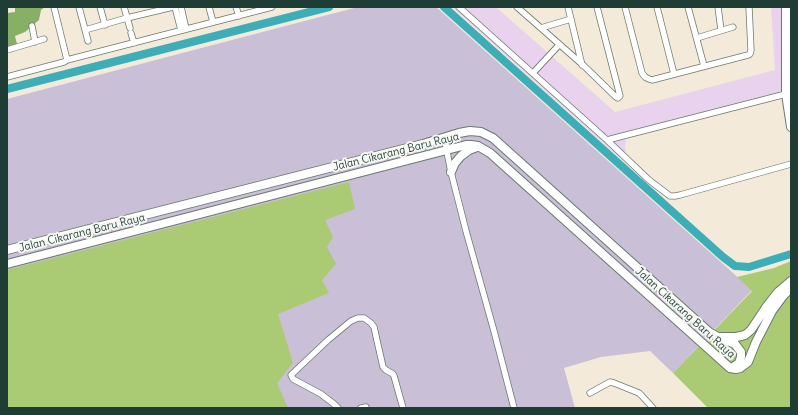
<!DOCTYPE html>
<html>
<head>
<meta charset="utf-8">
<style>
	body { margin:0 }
	#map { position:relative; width:798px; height:415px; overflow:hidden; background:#f4eada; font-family:Delius,sans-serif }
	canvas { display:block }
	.frame { position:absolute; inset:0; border:8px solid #1f3d34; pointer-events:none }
</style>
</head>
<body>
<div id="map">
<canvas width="798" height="415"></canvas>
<div class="frame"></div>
</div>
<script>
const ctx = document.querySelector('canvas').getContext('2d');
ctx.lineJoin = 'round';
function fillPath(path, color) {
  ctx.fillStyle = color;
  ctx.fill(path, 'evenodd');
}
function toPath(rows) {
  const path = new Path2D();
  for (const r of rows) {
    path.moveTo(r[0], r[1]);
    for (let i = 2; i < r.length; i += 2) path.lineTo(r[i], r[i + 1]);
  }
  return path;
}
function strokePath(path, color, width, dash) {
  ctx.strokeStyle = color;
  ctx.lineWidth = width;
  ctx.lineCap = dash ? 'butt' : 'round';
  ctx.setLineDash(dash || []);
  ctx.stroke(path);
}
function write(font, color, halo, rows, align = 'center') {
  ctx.font = font + ' Delius,sans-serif';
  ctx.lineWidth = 4;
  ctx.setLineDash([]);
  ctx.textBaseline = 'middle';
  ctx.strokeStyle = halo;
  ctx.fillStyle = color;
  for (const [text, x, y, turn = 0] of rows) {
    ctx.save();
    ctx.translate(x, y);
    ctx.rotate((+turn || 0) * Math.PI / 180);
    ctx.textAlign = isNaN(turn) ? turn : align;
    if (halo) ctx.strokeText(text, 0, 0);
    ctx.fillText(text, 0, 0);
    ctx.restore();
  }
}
fillPath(toPath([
	[452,7,496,7,615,112,775,70,771,7,785,7,789,96,627,138,625,145,626,152,620,158]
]), '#e8d2ee');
fillPath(toPath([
	[358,7,436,7,752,290,673,373,650,351,601,357,564,368,575,408,7,408,7,99]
]), '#c9bfd7');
fillPath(toPath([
	[349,182,355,209,325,220,333,237,327,247,336,264,322,280,329,293,278,314,293,363,277,383,288,408,7,408,7,270],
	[791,261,791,408,708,408,673,373,752,291,737,277,774,268]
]), '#aacb73');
fillPath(toPath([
	[15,7,45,7,41,10,39,20,25,32,15,36,17,44,7,47,7,13,15,12]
]), '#87af65');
strokePath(toPath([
	[444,7,723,257,735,266,749,267,791,254],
	[7,89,329,7]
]), '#3daeb7', 8);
const street = toPath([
	[79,7,88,41],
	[100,7,105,25],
	[124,7,130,28],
	[175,7,181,30],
	[181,7,186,29],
	[209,7,213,22],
	[236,7,239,16],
	[459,7,607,140,649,180,670,196,675,196,680,195,791,164],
	[517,7,583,65,616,97,618,98,620,96,597,7],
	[568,7,582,65],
	[625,7,642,73,645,77,649,79,652,80,748,55,750,54,751,50,749,7],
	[657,7,674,74],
	[688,7,704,66],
	[718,7,721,30],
	[32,26,35,42],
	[541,28,571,19],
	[85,30,127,18,173,7],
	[131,33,134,43],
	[697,38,733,27],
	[7,50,44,39],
	[67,60,272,7],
	[533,73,559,45],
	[7,77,64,62,67,60,54,7],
	[444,137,451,172,466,231,494,331,514,408],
	[607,140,786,94],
	[590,393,610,382,614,383,639,393,642,396,653,408],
	[338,408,334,404,321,394,293,379,291,375,328,340,351,321,358,318,364,318,371,323,374,327,383,367,386,370,393,374,394,376,403,408],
	[361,408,366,407]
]);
const secondary = toPath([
	[786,7,786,94,791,127],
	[451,172,455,163,461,156,469,150,477,147],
	[7,250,423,144,459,133,470,131,481,132,493,138,709,332,718,337,736,337,745,335,751,330,767,306,778,292,791,281],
	[7,264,466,145,471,145,478,146,490,153,730,368,736,369,740,368,748,362,756,342,772,311,783,296,791,288],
	[723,339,735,344,741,352,741,357,739,363,733,367]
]);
strokePath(street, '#6a7a6e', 7);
strokePath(secondary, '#6a7a6e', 10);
strokePath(street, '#fff', 5.5);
strokePath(secondary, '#fff', 8);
write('11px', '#1f3d34', '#f6f6f2', [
	["Jalan Cikarang Baru Raya",396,152,-14],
	["Jalan Cikarang Baru Raya",82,233,-14],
	["Jalan Cikarang Baru Raya",685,313,42]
]);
</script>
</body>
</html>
